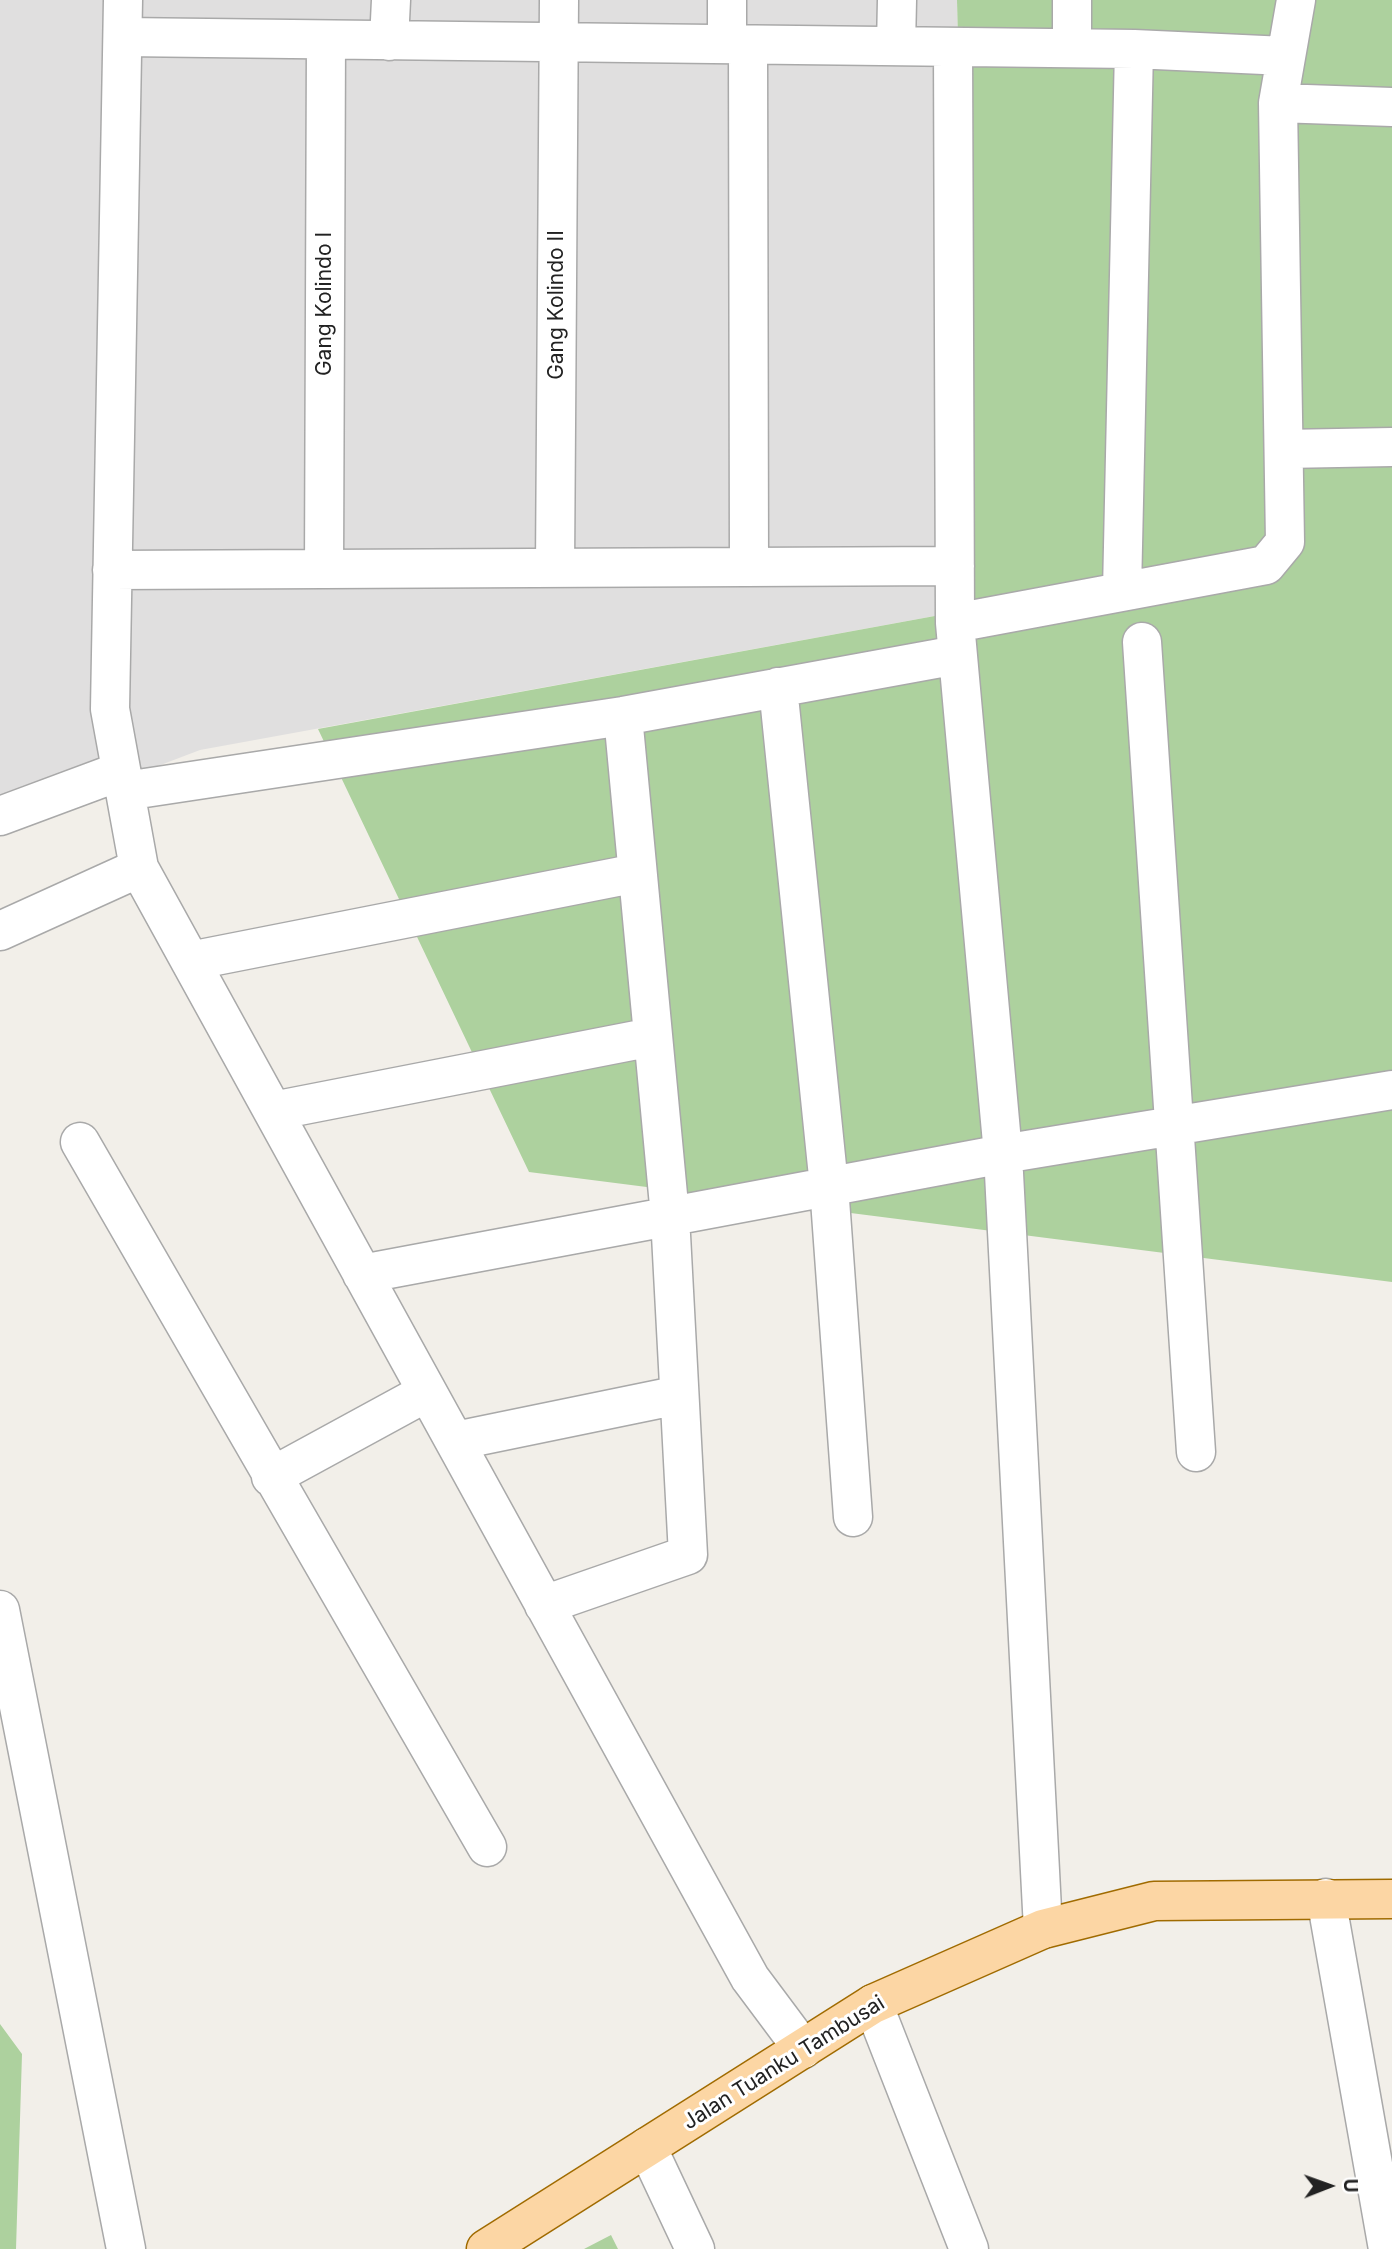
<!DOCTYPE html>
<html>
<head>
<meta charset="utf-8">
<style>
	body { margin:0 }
	#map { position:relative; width:1392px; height:2249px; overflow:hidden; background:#f2efe9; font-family:Inter,sans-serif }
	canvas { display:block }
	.north { position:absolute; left:1294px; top:2151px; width:70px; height:70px; -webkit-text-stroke:5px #fff; paint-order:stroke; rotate:89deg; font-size:19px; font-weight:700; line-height:28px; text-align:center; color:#222 }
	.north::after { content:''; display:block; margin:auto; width:24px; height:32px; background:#222; clip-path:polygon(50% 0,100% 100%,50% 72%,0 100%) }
</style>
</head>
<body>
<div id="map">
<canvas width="1392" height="2249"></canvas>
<div class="north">U</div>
</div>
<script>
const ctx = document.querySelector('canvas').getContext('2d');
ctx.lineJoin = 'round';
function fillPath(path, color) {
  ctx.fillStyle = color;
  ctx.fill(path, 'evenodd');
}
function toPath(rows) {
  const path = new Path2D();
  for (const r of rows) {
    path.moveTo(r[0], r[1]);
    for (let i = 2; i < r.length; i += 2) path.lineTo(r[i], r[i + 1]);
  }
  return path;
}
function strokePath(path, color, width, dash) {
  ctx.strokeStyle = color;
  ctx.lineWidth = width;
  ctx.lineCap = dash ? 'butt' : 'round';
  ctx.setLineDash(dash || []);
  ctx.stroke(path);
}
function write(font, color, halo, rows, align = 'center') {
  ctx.font = font + ' Inter,sans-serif';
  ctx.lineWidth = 6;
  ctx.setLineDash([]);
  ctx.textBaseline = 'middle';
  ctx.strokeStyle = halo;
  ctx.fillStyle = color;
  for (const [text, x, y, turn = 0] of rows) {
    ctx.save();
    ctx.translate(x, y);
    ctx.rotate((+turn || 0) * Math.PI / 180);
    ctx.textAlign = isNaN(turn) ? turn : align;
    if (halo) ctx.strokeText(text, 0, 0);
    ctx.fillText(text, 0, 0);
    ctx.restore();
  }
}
fillPath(toPath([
	[0,0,957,0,973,609,200,750,0,826]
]), '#e0dfdf');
fillPath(toPath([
	[957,0,1392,0,1392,1282,529,1172,318,729,973,609],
	[0,2024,22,2054,16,2249,0,2249],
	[611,2235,618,2249,584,2249]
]), '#add19e');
const minor = toPath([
	[123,0,110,709,139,868,750,1978,803,2049],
	[123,37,1134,49,1285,56],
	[389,41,391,0],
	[727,44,727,0],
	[748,45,749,567],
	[896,46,897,0],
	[953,47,955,623,1003,1154,1043,1929],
	[1072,48,1072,0],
	[1278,103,1392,107],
	[1284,449,1392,447],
	[555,567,559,0],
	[324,569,326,40],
	[112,570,955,566],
	[1122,591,1134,49],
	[955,623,1266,565,1285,542,1278,103,1296,0],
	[1142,642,1196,1452],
	[778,687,829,1186,853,1517],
	[125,791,623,716,957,655],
	[0,816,121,771],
	[0,931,139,868],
	[190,961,637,873],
	[273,1111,652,1037],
	[80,1142,487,1847],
	[362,1274,1003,1154,1392,1090],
	[455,1441,679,1395],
	[271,1477,427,1392],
	[544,1605,688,1555,670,1216,623,716],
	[0,1610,126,2249],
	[1326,1898,1388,2249],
	[873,2004,969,2249],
	[647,2147,695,2249]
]);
const major = toPath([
	[486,2249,873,2004,1043,1929,1154,1901,1392,1899]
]);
strokePath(minor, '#a9a9a9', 41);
strokePath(major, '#a06b00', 41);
strokePath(minor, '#fff', 38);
strokePath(major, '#fcd6a4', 38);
write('21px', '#222', '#fff', [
	["Gang Kolindo I",325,304,-90],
	["Gang Kolindo II",557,305,-90],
	["Jalan Tuanku Tambusai",784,2063,-32]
]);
</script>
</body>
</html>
